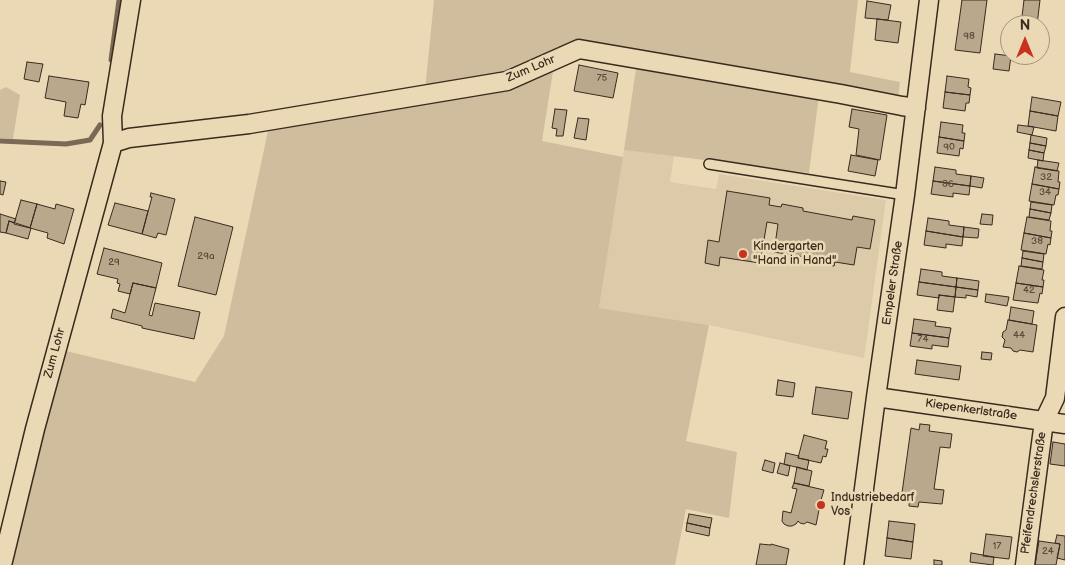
<!DOCTYPE html>
<html>
<head>
<meta charset="utf-8">
<style>
	body { margin:0 }
	#map { position:relative; width:1065px; height:565px; overflow:hidden; background:#ebd9b6; font-family:"Balsamiq Sans",sans-serif }
	canvas { display:block }
	.north { position:absolute; left:1000px; top:15px; width:50px; height:50px; box-sizing:border-box; background:#ebd9b6; border:1px solid #a59379; border-radius:50%; rotate:0deg; font-size:14px; font-weight:700; line-height:20px; text-align:center; color:#3b2a1e }
	.north::after { content:''; display:block; margin:auto; width:18px; height:22px; background:#c8321e; clip-path:polygon(50% 0,100% 100%,50% 72%,0 100%) }
</style>
</head>
<body>
<div id="map">
<canvas width="1065" height="565"></canvas>
<div class="north">N</div>
</div>
<script>
const ctx = document.querySelector('canvas').getContext('2d');
ctx.lineJoin = 'round';
function fillPath(path, color) {
  ctx.fillStyle = color;
  ctx.fill(path, 'evenodd');
}
function toPath(rows) {
  const path = new Path2D();
  for (const r of rows) {
    path.moveTo(r[0], r[1]);
    for (let i = 2; i < r.length; i += 2) path.lineTo(r[i], r[i + 1]);
  }
  return path;
}
function strokePath(path, color, width, dash) {
  ctx.strokeStyle = color;
  ctx.lineWidth = width;
  ctx.lineCap = dash ? 'butt' : 'round';
  ctx.setLineDash(dash || []);
  ctx.stroke(path);
}
function write(font, color, halo, rows, align = 'center') {
  ctx.font = font + ' "Balsamiq Sans",sans-serif';
  ctx.lineWidth = 5;
  ctx.setLineDash([]);
  ctx.textBaseline = 'middle';
  ctx.strokeStyle = halo;
  ctx.fillStyle = color;
  for (const [text, x, y, turn = 0] of rows) {
    ctx.save();
    ctx.translate(x, y);
    ctx.rotate((+turn || 0) * Math.PI / 180);
    ctx.textAlign = isNaN(turn) ? turn : align;
    if (halo) ctx.strokeText(text, 0, 0);
    ctx.fillText(text, 0, 0);
    ctx.restore();
  }
}
fillPath(toPath([
	[624,150,674,156,670,182,716,189,719,174,886,200,864,358,709,325,599,308]
]), '#dccaa9');
fillPath(toPath([
	[434,0,858,0,850,72,900,82,898,98,591,42,572,44,497,76,425,90],
	[637,62,819,95,809,173,624,150],
	[554,65,542,141,623,157,599,308,709,325,686,441,737,452,729,518,686,509,675,565,10,565,62,350,195,382,224,336,268,131,478,91],
	[6,87,20,95,13,139,0,138,0,90]
]), '#cfbd9d');
strokePath(toPath([
	[111,60,119,0],
	[0,141,66,144,90,140,100,125]
]), '#7b6955', 5);
const building = toPath([
	[962,0,987,0,980,53,955,50,962,0],
	[1024,0,1040,0,1037,25,1021,25,1024,0],
	[867,1,891,5,888,20,865,18,867,1],
	[877,19,901,22,898,43,875,40,877,19],
	[995,54,1011,56,1009,71,993,69,995,54],
	[27,62,43,64,39,82,24,79,27,62],
	[579,65,618,73,613,98,574,91,579,65],
	[49,76,89,82,85,105,81,104,78,118,64,116,66,102,45,98,49,76],
	[947,76,969,79,968,87,971,88,970,95,945,92,947,76],
	[945,92,970,95,969,103,966,103,965,111,943,108,945,92],
	[1032,97,1061,102,1058,116,1030,111,1032,97],
	[555,109,567,110,563,136,556,136,557,129,552,128,555,109],
	[852,109,887,115,880,160,856,155,859,129,849,127,852,109],
	[1030,111,1058,116,1056,131,1028,126,1030,111],
	[578,118,589,119,586,140,574,138,578,118],
	[941,122,963,125,962,133,965,133,964,141,939,137,941,122],
	[1018,125,1034,127,1032,135,1017,132,1018,125],
	[1031,135,1047,138,1046,146,1030,143,1031,135],
	[939,137,964,141,963,149,960,148,959,156,937,153,939,137],
	[1030,143,1046,146,1044,153,1029,150,1030,143],
	[1029,150,1044,153,1043,161,1028,158,1029,150],
	[851,155,878,160,875,176,848,171,851,155],
	[1038,160,1059,163,1057,171,1037,168,1038,160],
	[935,167,956,170,956,174,971,176,970,186,933,181,935,167],
	[1035,167,1059,171,1058,182,1060,182,1059,189,1032,184,1035,167],
	[971,176,984,178,982,188,970,186,971,176],
	[0,181,6,182,3,195,0,194,0,181],
	[933,181,970,186,969,195,953,193,953,197,931,194,933,181],
	[1032,184,1059,189,1058,195,1056,195,1054,205,1029,201,1032,184],
	[727,191,770,198,769,205,781,207,782,204,803,208,803,211,852,220,853,216,875,220,870,249,857,247,854,265,835,262,834,266,811,262,811,258,774,252,778,224,767,222,760,263,720,257,719,266,705,263,708,240,719,242,727,191],
	[151,193,175,199,166,235,158,233,156,238,142,234,152,197,150,197,151,193],
	[21,200,37,204,30,228,14,224,21,200],
	[1031,202,1052,205,1051,213,1030,209,1031,202],
	[115,203,148,211,142,234,108,225,115,203],
	[37,204,55,209,56,204,74,209,64,244,47,238,48,233,30,228,37,204],
	[1030,209,1051,213,1049,220,1029,217,1030,209],
	[0,214,16,219,14,223,9,221,6,233,0,232,0,214],
	[982,214,993,215,992,225,980,224,982,214],
	[195,217,233,227,216,295,178,286,195,217],
	[1027,217,1051,221,1050,231,1052,231,1051,238,1024,233,1027,217],
	[928,218,949,221,949,225,964,227,963,237,926,231,928,218],
	[9,221,31,228,28,239,6,233,9,221],
	[964,227,979,229,978,238,963,237,964,227],
	[926,231,963,237,962,246,946,244,946,248,924,245,926,231],
	[1024,233,1051,238,1050,245,1048,244,1046,254,1021,250,1024,233],
	[104,248,162,263,156,288,133,283,130,294,118,291,120,284,117,283,118,279,97,274,104,248],
	[1023,251,1044,254,1043,262,1022,258,1023,251],
	[1022,258,1043,262,1042,269,1021,266,1022,258],
	[1019,266,1044,270,1042,280,1044,280,1043,287,1016,283,1019,266],
	[921,269,942,272,942,276,957,278,956,287,919,282,921,269],
	[957,278,979,281,978,290,956,287,957,278],
	[919,282,956,287,955,297,939,295,939,298,917,295,919,282],
	[133,283,156,288,149,315,152,316,155,303,200,312,194,339,142,328,142,326,111,318,113,309,125,313,133,283],
	[1016,283,1043,287,1042,294,1040,293,1038,303,1013,300,1016,283],
	[956,287,978,290,977,297,966,295,966,298,955,297,956,287],
	[986,294,1009,297,1007,306,985,302,986,294],
	[939,295,955,297,953,312,937,310,939,295],
	[1011,307,1034,311,1032,324,1009,320,1011,307],
	[914,319,936,322,935,326,951,328,949,338,912,333,914,319],
	[1008,320,1037,325,1033,352,1020,350,1017,352,1013,351,1011,348,1003,347,1005,340,1002,337,1003,332,1006,330,1008,320],
	[912,333,949,338,948,347,932,345,932,349,910,346,912,333],
	[982,352,992,353,991,360,981,359,982,352],
	[917,360,961,366,959,380,915,374,917,360],
	[778,380,795,383,793,397,776,395,778,380],
	[816,387,852,392,848,419,812,414,816,387],
	[920,424,930,425,929,431,952,434,950,448,940,447,934,489,944,490,942,504,919,502,918,507,909,506,909,500,901,500,911,428,919,430,920,424],
	[804,435,827,441,825,449,828,449,826,457,823,456,821,463,798,458,804,435],
	[1053,442,1065,444,1065,466,1050,464,1053,442],
	[786,453,799,456,798,458,809,460,807,470,784,464,786,453],
	[765,460,775,463,773,473,762,470,765,460],
	[780,463,790,466,788,476,777,473,780,463],
	[797,467,812,471,809,486,794,483,797,467],
	[794,483,824,490,818,510,819,510,816,525,807,522,804,524,800,523,798,521,796,524,792,526,788,526,784,524,782,521,783,511,791,513,797,489,792,488,794,483],
	[689,514,712,518,710,528,687,523,689,514],
	[889,521,915,524,913,542,887,538,889,521],
	[687,523,710,528,709,536,686,531,687,523],
	[986,534,1012,537,1009,559,983,556,986,534],
	[1057,535,1065,536,1065,560,1057,558,1060,544,1055,543,1057,535],
	[887,538,913,542,911,559,885,556,887,538],
	[1039,541,1060,544,1056,565,1035,565,1039,541],
	[760,544,771,545,771,544,789,549,786,565,756,565,760,544],
	[971,553,994,557,993,565,970,562,971,553],
	[934,560,942,561,942,565,934,565,934,560]
]);
fillPath(building, '#baa88c');
strokePath(building, '#3b2a1e', 1);
const lane = toPath([
	[709,164,905,195]
]);
const street = toPath([
	[131,0,112,116,113,143,129,138,249,124,507,81,579,49,841,94,902,106,916,108],
	[876,397,1065,424],
	[2,565,35,429,113,143],
	[854,565,876,397,905,195,929,0],
	[1025,565,1044,421,1055,398,1065,317]
]);
strokePath(lane, '#3b2a1e', 12);
strokePath(street, '#3b2a1e', 21);
strokePath(lane, '#ebd9b6', 9);
strokePath(street, '#ebd9b6', 18);
for (const [x, y, r, color] of [
	[743,254,5,"#c8321e"],
	[821,505,5,"#c8321e"]
]) {
  const dot = new Path2D();
  dot.arc(x, y, r, 0, 2 * Math.PI);
  ctx.fillStyle = color;
  ctx.fill(dot);
  strokePath(dot, '#ebd9b6', 2);
}
write('10px', '#5b4a3a', null, [
	["98",969,36],
	["75",602,78],
	["90",949,147],
	["32",1046,177],
	["86",948,184],
	["34",1045,192],
	["38",1037,241],
	["29a",206,256],
	["29",114,262],
	["42",1029,290],
	["44",1019,335],
	["74",923,339],
	["17",997,546],
	["24",1048,551]
]);
write('12px', '#3b2a1e', '#ebd9b6', [
	["Zum Lohr",531,69,-23],
	["Empeler Straße",893,283,-82],
	["Zum Lohr",55,353,-75],
	["Kiepenkerlstraße",971,410,8],
	["Pfeifendrechslerstraße",1034,493,-82]
]);
write('12px', '#3b2a1e', '#ebd9b6', [
	["Kindergarten",753,247],
	["\"Hand in Hand\"",753,261],
	["Industriebedarf",831,498],
	["Vos",831,512]
], 'left');
</script>
</body>
</html>
